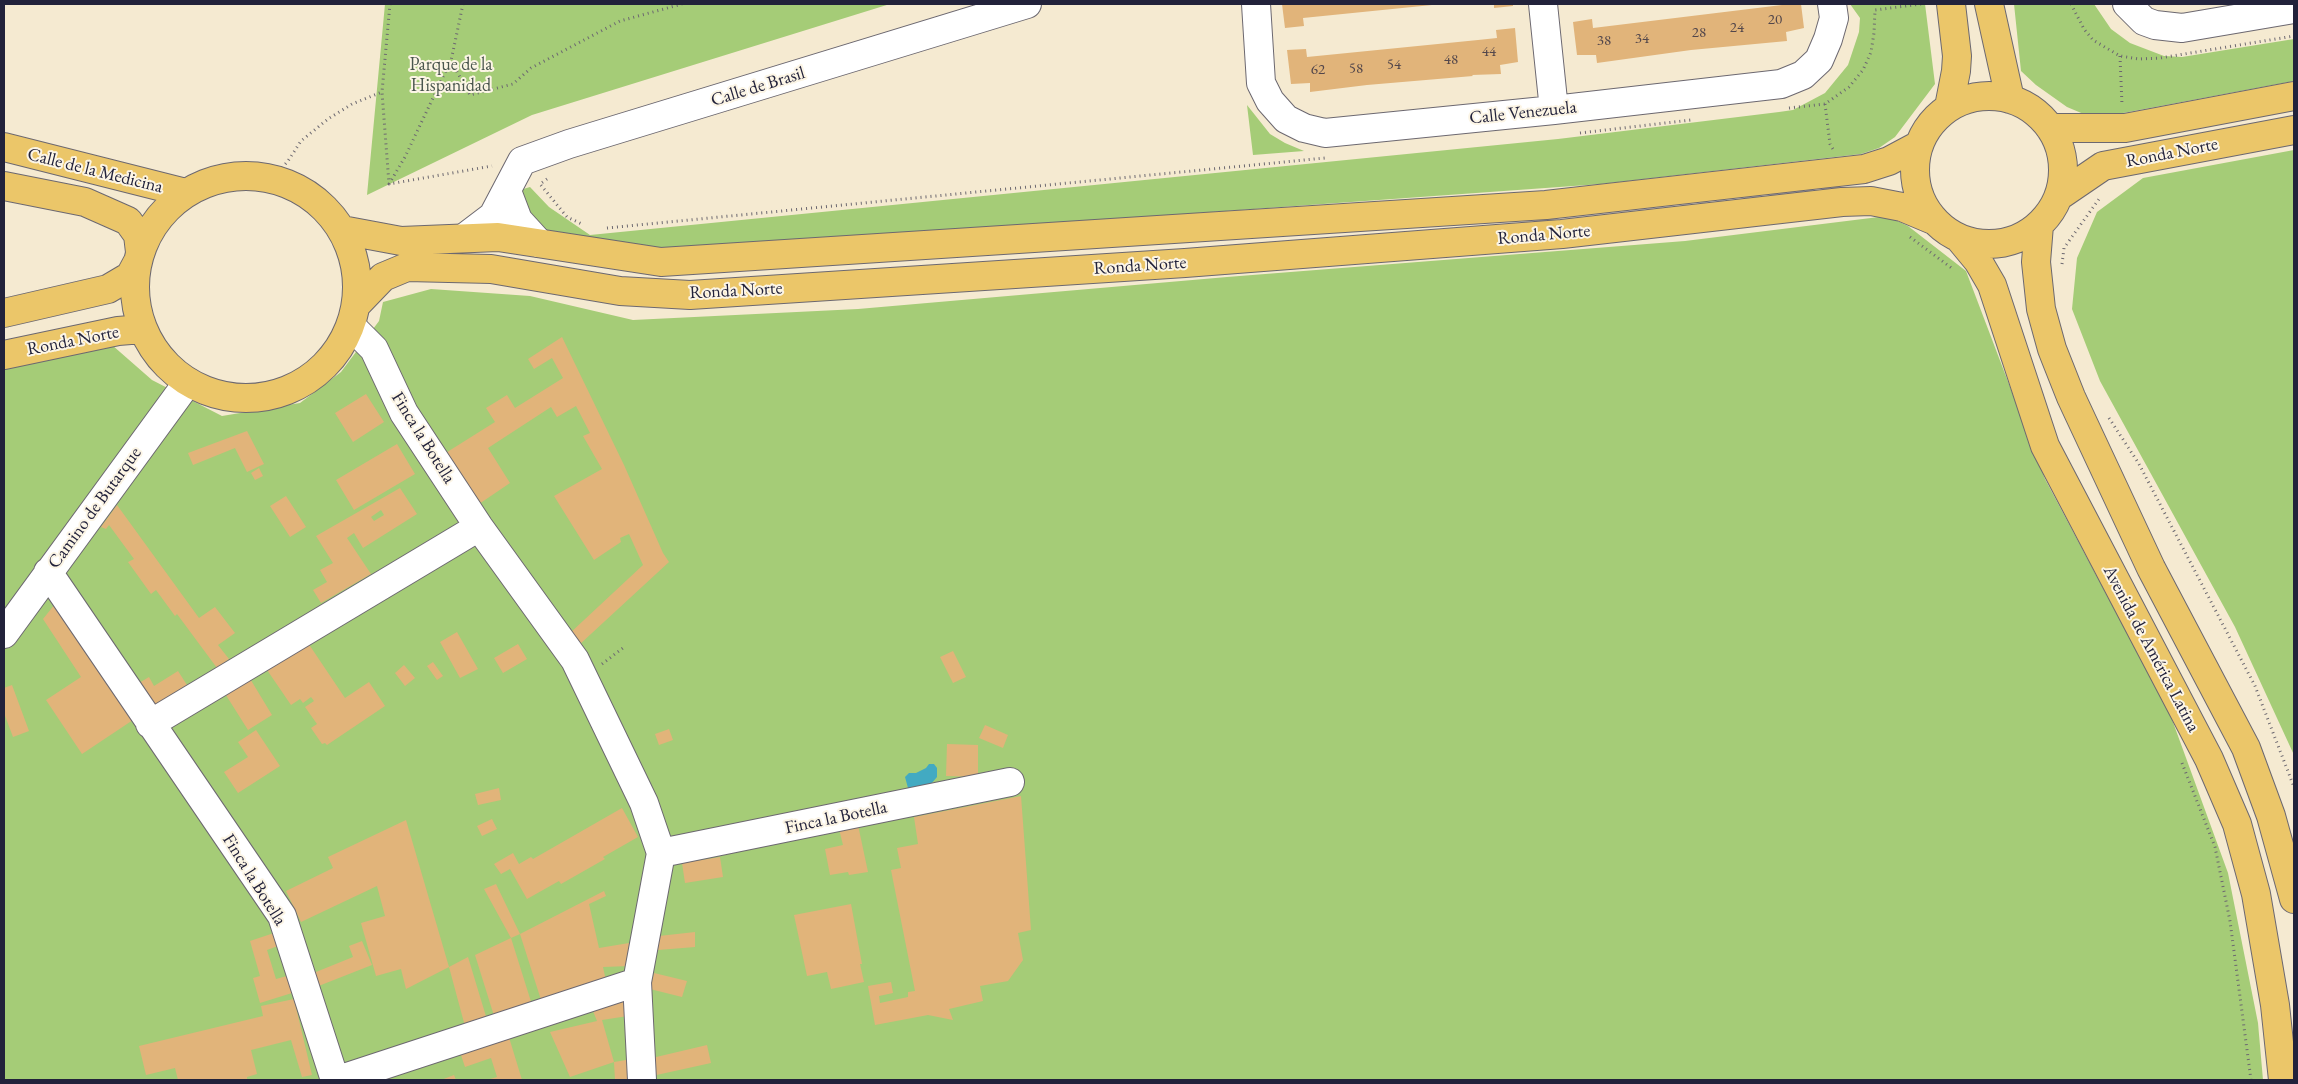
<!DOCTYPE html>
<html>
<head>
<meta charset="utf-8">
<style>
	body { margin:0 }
	#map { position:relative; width:2298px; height:1084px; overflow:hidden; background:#f5ead1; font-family:"EB Garamond",serif }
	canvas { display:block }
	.frame { position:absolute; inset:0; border:5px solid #22223b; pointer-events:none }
</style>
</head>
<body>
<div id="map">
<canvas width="2298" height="1084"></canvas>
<div class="frame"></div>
</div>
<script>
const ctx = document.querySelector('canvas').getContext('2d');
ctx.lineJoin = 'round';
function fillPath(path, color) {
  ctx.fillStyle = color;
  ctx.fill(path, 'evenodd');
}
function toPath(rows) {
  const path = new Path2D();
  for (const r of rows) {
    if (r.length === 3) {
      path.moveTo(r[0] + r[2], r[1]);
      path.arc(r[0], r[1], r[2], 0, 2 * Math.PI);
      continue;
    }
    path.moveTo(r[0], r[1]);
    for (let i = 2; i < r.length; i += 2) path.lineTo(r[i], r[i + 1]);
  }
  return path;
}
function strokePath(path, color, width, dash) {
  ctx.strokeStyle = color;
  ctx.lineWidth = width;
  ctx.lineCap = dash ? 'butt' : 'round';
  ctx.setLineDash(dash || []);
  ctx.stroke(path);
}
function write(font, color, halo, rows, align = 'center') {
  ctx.font = font + ' "EB Garamond",serif';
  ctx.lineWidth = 4;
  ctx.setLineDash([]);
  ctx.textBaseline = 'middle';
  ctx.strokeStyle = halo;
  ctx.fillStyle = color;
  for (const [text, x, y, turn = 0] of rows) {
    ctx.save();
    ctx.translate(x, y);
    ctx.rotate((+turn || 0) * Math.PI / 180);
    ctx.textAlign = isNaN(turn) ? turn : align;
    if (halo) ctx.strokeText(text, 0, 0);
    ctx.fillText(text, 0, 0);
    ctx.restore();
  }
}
fillPath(toPath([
	[385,4,890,4,532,115,367,195],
	[1850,4,1925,4,1935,84,1895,137,1879,148,1861,154,1601,184,712,248,660,248,547,231,532,222,520,190,530,187,549,207,590,235,1558,139,1779,112,1793,110,1825,93,1848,65,1859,32,1860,18],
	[2014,4,2094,4,2111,29,2130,43,2164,56,2182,57,2294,39,2294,81,2107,116,2086,115,2067,107,2036,85,2021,71],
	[1247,105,1270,134,1285,143,1304,151,1253,155],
	[2294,150,2294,755,2235,627,2100,381,2072,309,2077,258,2097,212,2143,178],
	[1887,216,1908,226,1966,271,2045,479,2170,714,2228,873,2258,1023,2263,1080,4,1080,4,366,112,345,152,380,222,416,300,403,341,372,379,321,383,302,431,289,530,296,633,320,858,309,1227,277,1685,241]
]), '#a5cc77');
fillPath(toPath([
	[929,764,934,764,937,768,937,777,931,784,915,790,908,788,905,777,909,773,916,773,926,768]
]), '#42aac2');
fillPath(toPath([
	[1282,4,1431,4,1432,5,1303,18,1304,26,1285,28],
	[1494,4,1513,4,1513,6,1494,8],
	[1782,4,1801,4,1804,28,1786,32,1787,41,1691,50,1597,63,1596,55,1577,55,1573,22,1592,19,1593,28,1782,5],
	[1515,28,1518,62,1500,65,1501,74,1472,75,1473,76,1367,85,1310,92,1310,83,1291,84,1287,50,1306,49,1307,57,1478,40,1497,38,1496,30],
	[562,337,624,465,663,553,669,562,579,645,569,634,643,565,629,534,620,538,621,542,594,560,554,496,602,469,583,436,590,433,576,406,557,417,551,407,488,448,510,483,479,504,444,454,495,422,486,408,507,395,515,408,563,378,552,358,534,369,528,359],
	[366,394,384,422,353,442,335,413],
	[247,431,264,464,247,472,235,448,193,465,188,453],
	[397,444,415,474,354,510,336,480],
	[259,468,263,476,255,480,251,473],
	[400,488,417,514,363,548,354,533,347,538,371,574,321,603,313,590,327,582,320,570,333,563,316,536],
	[381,510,384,515,374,521,371,517],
	[286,496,306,527,290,537,270,506],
	[117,505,199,618,215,607,235,633,218,645,229,659,217,668,177,614,175,616,156,590,151,594,128,562,134,559,109,525,106,529,101,527],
	[55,604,133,720,82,754,46,700,81,677,43,619],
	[457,632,478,669,460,678,440,642],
	[306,640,345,698,369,682,385,706,327,745,325,743,322,744,311,728,317,724,305,707,314,701,311,697,303,703,300,699,291,705,265,667],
	[518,644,527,659,503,673,494,658],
	[953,651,966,677,953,683,940,657],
	[433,662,443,676,437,680,427,666],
	[404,665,415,678,405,686,395,673],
	[178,671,187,685,154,705,139,683,149,677,154,686],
	[249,677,272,715,248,730,224,692],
	[12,685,29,731,13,737,4,713,4,688],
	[985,725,1008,735,1003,748,979,738],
	[669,729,673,740,659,745,655,734],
	[256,730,280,766,238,793,224,772,248,757,238,742],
	[947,744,978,745,978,777,946,776],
	[499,788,501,800,478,805,475,794],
	[1021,796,1031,930,1018,933,1023,960,1008,981,980,986,983,1001,949,1009,953,1020,928,1015,875,1025,868,986,891,982,893,993,879,996,880,1003,908,997,908,992,915,991,891,870,901,868,897,848,918,844,914,817],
	[622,808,638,837,603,857,605,859,561,884,559,881,527,899,510,869,501,874,494,864,513,853,519,864,531,857,533,859],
	[492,819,497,829,482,836,477,826],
	[406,820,449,967,468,957,488,1023,466,1030,449,967,406,989,401,969,376,976,361,923,385,916,377,886,301,922,286,891,333,868,328,857],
	[858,825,868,872,849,875,848,872,830,875,825,849,843,845,839,829],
	[720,857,723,877,685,883,682,863],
	[496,884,520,934,511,938,484,889],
	[604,891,606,896,589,904,599,948,635,942,630,966,603,967,606,981,542,1003,520,934],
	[851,904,862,964,860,964,864,982,831,989,827,972,807,976,794,915],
	[695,932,695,947,658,950,659,936],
	[274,933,278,946,267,950,276,979,287,976,292,993,260,1003,253,978,260,976,250,941],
	[511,938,533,1008,495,1019,475,955],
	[362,941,372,965,316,987,311,974,353,957,349,946],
	[654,973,687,981,682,997,650,989],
	[627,993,628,1016,602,1020,614,1062,570,1077,550,1032,597,1021,591,1006],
	[294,999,312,1075,302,1077,291,1040,251,1050,257,1074,247,1077,247,1080,178,1080,175,1068,146,1075,139,1046,263,1016,261,1006],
	[508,1034,522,1080,487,1080,497,1077,491,1058,465,1067,460,1052],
	[707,1045,711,1063,652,1076,652,1058],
	[632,1059,633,1080,615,1080,614,1062],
	[454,1075,456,1080,441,1080]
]), '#e1b47a');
const minor = toPath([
	[1256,4,1261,83,1270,101,1286,119,1304,128,1325,133,1554,110,1781,84,1803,75,1819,60,1828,39,1834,18,1832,4],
	[1543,4,1554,110],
	[2127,4,2144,21,2155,25,2182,28,2294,9],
	[507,191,518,220,539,243],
	[464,238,493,216,522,161,569,144,1027,4],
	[351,326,374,349,404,413,479,527,575,660,644,803,661,853,637,982,642,1080],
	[48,572,282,916,335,1080],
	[4,634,188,382],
	[150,724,479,527],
	[661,853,1010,782],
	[338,1080,637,982]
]);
const major = toPath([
	[1989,4,2010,99],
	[1989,170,74],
	[1949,107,1956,71,1957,56,1951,4],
	[2050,128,2125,128,2294,96],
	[4,147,186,193],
	[246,287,111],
	[4,186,85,202,128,221,138,235,140,252],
	[2059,196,2103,166,2294,130],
	[2039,225,2036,262,2041,309,2052,349,2071,397,2151,568,2246,748,2271,816,2294,899],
	[342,230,401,241,498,237,661,262,1546,205,1864,169,1889,161,1919,145],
	[1959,238,1978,261,1992,285,2045,446,2209,759,2237,824,2256,894,2275,1005,2283,1080],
	[357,304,383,277,407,267,491,269,620,291,690,295,1185,263,1562,234,1842,202,1871,201,1902,207,1933,220],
	[4,313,108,289,130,276,137,263],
	[4,355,118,331,143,329]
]);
strokePath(minor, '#6c6870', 30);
strokePath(major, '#6c6870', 30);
strokePath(toPath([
	[390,4,382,92,389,184,492,166],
	[463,4,451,61,470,95,513,84,531,68,620,21,682,4],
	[2071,4,2084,29,2093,40,2120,56,2139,59,2160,58,2294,36],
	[2120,56,2122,105],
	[1825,104,1830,144,1833,149],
	[1789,108,1825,104,1849,87,1863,70,1871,52,1874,33,1875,10,1921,4],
	[1580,133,1691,120],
	[272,179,288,161,301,141,328,119,352,104,382,92],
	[547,179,540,184,567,217,584,225],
	[389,184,405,157,450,62],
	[607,228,1325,158],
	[1910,237,1953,269],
	[2062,264,2064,248,2099,199],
	[2109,418,2139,464,2255,686,2294,787],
	[602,664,623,648],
	[2182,763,2215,847,2230,921,2251,1080]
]), '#6c6870', 3, [1, 4]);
strokePath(minor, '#fff', 28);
strokePath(major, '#ebc669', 28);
write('15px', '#52464b', null, [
	["20",1775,20],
	["24",1737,28],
	["28",1699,33],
	["34",1642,39],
	["38",1604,41],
	["44",1489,52],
	["48",1451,60],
	["54",1394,65],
	["58",1356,69],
	["62",1318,70]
]);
write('18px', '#49554d', '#fcf5e5', [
	["Parque de la",451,65],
	["Hispanidad",451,86]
]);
write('18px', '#22223b', '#fcf5e5', [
	["Calle de Brasil",758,87,-17],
	["Calle Venezuela",1523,113,-6],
	["Ronda Norte",2172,153,-11],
	["Calle de la Medicina",95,171,14],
	["Ronda Norte",1544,235,-5],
	["Ronda Norte",1140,266,-4],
	["Ronda Norte",736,291,-3],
	["Ronda Norte",73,341,-11],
	["Finca la Botella",423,438,58],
	["Camino de Butarque",95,508,-54],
	["Avenida de América Latina",2151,649,62],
	["Finca la Botella",836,818,-12],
	["Finca la Botella",254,880,58]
]);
</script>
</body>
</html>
